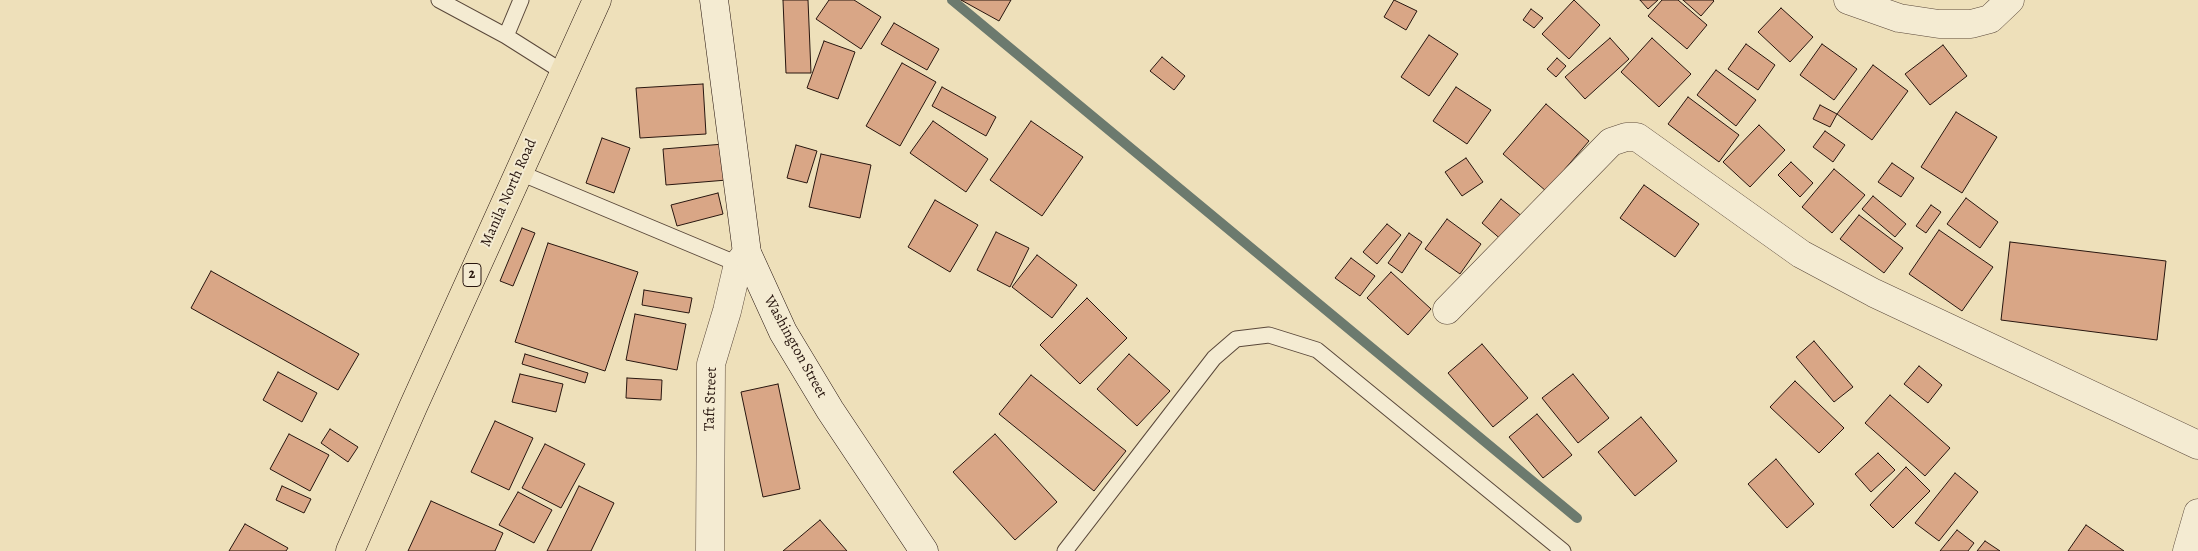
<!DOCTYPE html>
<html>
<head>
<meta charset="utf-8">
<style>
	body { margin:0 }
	canvas { display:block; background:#eee0ba }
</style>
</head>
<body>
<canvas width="2198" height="551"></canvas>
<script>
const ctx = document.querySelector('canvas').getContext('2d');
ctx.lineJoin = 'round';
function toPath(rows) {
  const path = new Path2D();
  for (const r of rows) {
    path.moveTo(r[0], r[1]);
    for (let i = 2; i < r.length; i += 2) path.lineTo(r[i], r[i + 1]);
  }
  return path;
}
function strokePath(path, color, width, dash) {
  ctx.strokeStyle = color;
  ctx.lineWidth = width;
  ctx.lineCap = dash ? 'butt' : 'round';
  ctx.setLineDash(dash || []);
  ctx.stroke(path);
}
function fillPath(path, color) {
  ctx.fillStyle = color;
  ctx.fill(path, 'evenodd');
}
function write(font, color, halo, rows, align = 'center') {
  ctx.font = font + ' Alegreya,serif';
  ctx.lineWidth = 4;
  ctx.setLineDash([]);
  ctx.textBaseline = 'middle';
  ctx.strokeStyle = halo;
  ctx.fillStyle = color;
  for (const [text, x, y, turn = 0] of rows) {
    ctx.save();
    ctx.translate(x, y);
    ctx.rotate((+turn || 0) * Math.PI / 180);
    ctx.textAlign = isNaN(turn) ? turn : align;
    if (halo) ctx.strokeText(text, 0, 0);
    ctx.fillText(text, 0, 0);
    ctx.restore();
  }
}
strokePath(toPath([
	[952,0,1577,518]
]), '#6c7a6e', 10);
const building = toPath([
	[783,0,808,0,811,73,786,73,783,0],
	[829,0,854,0,881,17,861,49,816,19,829,0],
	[961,0,1011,0,999,21,961,0],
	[1394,0,1417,11,1406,30,1384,17,1394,0],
	[1574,0,1600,25,1569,59,1542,34,1574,0],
	[1640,0,1658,0,1648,9,1640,0],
	[1662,0,1678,0,1707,25,1687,49,1648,16,1662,0],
	[1683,0,1713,0,1714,1,1701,16,1683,0],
	[1781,8,1813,37,1790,62,1758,32,1781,8],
	[1531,9,1543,18,1534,28,1523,20,1531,9],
	[894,23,939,49,927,70,881,44,894,23],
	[1429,35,1458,54,1429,96,1401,77,1429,35],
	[1610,38,1629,59,1585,99,1565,77,1610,38],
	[1652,38,1691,74,1659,107,1621,72,1652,38],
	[824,41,855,52,838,99,807,88,824,41],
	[1746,44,1775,65,1758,90,1728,69,1746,44],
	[1822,44,1857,69,1834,100,1800,75,1822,44],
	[1943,45,1967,76,1930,105,1905,74,1943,45],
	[1162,57,1185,76,1174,90,1150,71,1162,57],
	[1557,58,1566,66,1556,77,1547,69,1557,58],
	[902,63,936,82,900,146,866,126,902,63],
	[1873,65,1908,91,1872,140,1837,114,1873,65],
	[1716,70,1756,100,1736,126,1697,95,1716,70],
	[703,84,706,134,640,138,636,88,703,84],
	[942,87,996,117,986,136,932,106,942,87],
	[1456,87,1491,110,1467,144,1433,121,1456,87],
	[1688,97,1739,135,1719,162,1668,124,1688,97],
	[1546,104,1589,141,1546,191,1503,154,1546,104],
	[1820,105,1837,114,1830,127,1813,119,1820,105],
	[1956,112,1997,137,1962,193,1921,167,1956,112],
	[933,121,988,159,966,192,910,153,933,121],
	[1031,121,1083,157,1042,216,990,180,1031,121],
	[1759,125,1785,150,1750,187,1723,162,1759,125],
	[1825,131,1845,145,1833,162,1813,147,1825,131],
	[602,138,630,148,614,193,586,183,602,138],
	[724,144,727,180,666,185,663,149,724,144],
	[796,145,817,151,807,183,787,178,796,145],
	[821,154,871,165,860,218,809,207,821,154],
	[1466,158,1483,182,1462,196,1445,172,1466,158],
	[1791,162,1813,183,1800,197,1778,175,1791,162],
	[1892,163,1914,178,1901,197,1878,182,1892,163],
	[1834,169,1865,195,1832,233,1802,207,1834,169],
	[1644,185,1699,224,1675,257,1620,218,1644,185],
	[718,193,723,214,677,226,671,205,718,193],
	[1873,196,1906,224,1895,237,1862,209,1873,196],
	[1966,198,1998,222,1980,248,1947,224,1966,198],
	[1501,199,1523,217,1503,241,1482,223,1501,199],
	[935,200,978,225,950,272,908,247,935,200],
	[1931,205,1941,212,1926,233,1916,226,1931,205],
	[1859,215,1903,248,1884,273,1840,239,1859,215],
	[1447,219,1481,244,1460,274,1425,249,1447,219],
	[1387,224,1401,235,1377,264,1363,252,1387,224],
	[522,228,535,233,513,286,500,281,522,228],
	[1939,230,1993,267,1962,311,1909,274,1939,230],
	[996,232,1029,248,1010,287,977,270,996,232],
	[1409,233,1422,242,1402,273,1388,263,1409,233],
	[2010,242,2166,261,2157,340,2001,320,2010,242],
	[548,243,638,272,605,371,515,342,548,243],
	[1037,255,1077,285,1052,318,1012,287,1037,255],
	[1351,258,1375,276,1360,296,1335,278,1351,258],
	[211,271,359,354,338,390,191,308,211,271],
	[1391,272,1431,309,1408,335,1367,298,1391,272],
	[644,290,692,298,689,313,642,305,644,290],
	[1087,298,1127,338,1080,384,1040,345,1087,298],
	[635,314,686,324,677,370,626,360,635,314],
	[1814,341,1853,387,1834,402,1796,357,1814,341],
	[1482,344,1528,398,1493,427,1448,373,1482,344],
	[525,354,588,373,585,383,522,364,525,354],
	[1129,354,1170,391,1137,426,1097,389,1129,354],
	[1919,366,1942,385,1928,403,1904,384,1919,366],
	[278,372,317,393,302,422,263,400,278,372],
	[520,374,563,384,556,412,512,402,520,374],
	[1573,374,1609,418,1578,443,1542,398,1573,374],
	[1031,375,1126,451,1094,491,999,414,1031,375],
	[627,378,662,380,661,400,626,398,627,378],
	[1795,381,1844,428,1819,453,1770,407,1795,381],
	[778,384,800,489,763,497,741,392,778,384],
	[1890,395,1950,448,1925,476,1865,423,1890,395],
	[1537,414,1572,455,1543,478,1509,437,1537,414],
	[1641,417,1677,461,1635,496,1598,452,1641,417],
	[495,421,533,438,509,490,471,472,495,421],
	[330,429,358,447,348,462,321,443,330,429],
	[289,434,329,455,310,491,270,469,289,434],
	[995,434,1057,502,1015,540,953,472,995,434],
	[545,444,585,464,561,508,522,488,545,444],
	[1878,453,1895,470,1871,492,1855,474,1878,453],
	[1776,459,1814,504,1787,528,1748,484,1776,459],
	[1906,467,1930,491,1893,528,1870,505,1906,467],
	[1955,473,1978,492,1939,541,1915,523,1955,473],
	[282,486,311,499,304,513,276,500,282,486],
	[579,486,614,503,591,551,547,551,579,486],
	[518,492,552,510,534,543,499,525,518,492],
	[431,501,503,533,495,551,408,551,431,501],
	[820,520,847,551,783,551,820,520],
	[245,524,288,548,286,551,229,551,245,524],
	[2086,525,2124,551,2068,551,2086,525],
	[1957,530,1974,543,1968,551,1940,551,1957,530],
	[1985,541,2000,551,1977,551,1985,541]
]);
fillPath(building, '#d9a686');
strokePath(building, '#28160f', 1);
const service = toPath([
	[439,0,506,36,563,72],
	[506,36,521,0],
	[518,172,738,264],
	[1065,551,1214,358,1236,339,1269,335,1317,350,1563,551]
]);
const minor = toPath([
	[1848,0,1899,18,1939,24,1971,24,1990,19,2010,0],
	[1447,310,1611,142,1626,137,1637,137,1801,254,1874,293,2198,445],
	[2187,551,2198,513]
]);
const tertiary = toPath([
	[710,551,711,364,727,311,738,264,747,253]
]);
const secondary = toPath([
	[714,0,747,253,783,332,830,410,924,551]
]);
const trunk = toPath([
	[350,551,413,407,597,0]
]);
strokePath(service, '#5a483a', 17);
strokePath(minor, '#5a483a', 29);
strokePath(tertiary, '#5a483a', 29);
strokePath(secondary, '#28160f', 29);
strokePath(trunk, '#28160f', 29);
strokePath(service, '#f4ebd2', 15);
strokePath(minor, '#f4ebd2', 28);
strokePath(tertiary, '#f4ebd2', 28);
strokePath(secondary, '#f4ebd2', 28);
strokePath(trunk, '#eee0ba', 28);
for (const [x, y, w] of [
	[472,275,18]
]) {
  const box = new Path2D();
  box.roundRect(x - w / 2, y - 11.5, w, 23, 4);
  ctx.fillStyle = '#f4ebd2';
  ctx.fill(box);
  strokePath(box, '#28160f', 1);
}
write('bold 14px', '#28160f', null, [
	["2",472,275]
]);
write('15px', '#28160f', '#f4ebd2', [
	["Manila North Road",509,193,-66],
	["Washington Street",795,347,61],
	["Taft Street",711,399,-88]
]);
</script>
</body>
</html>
